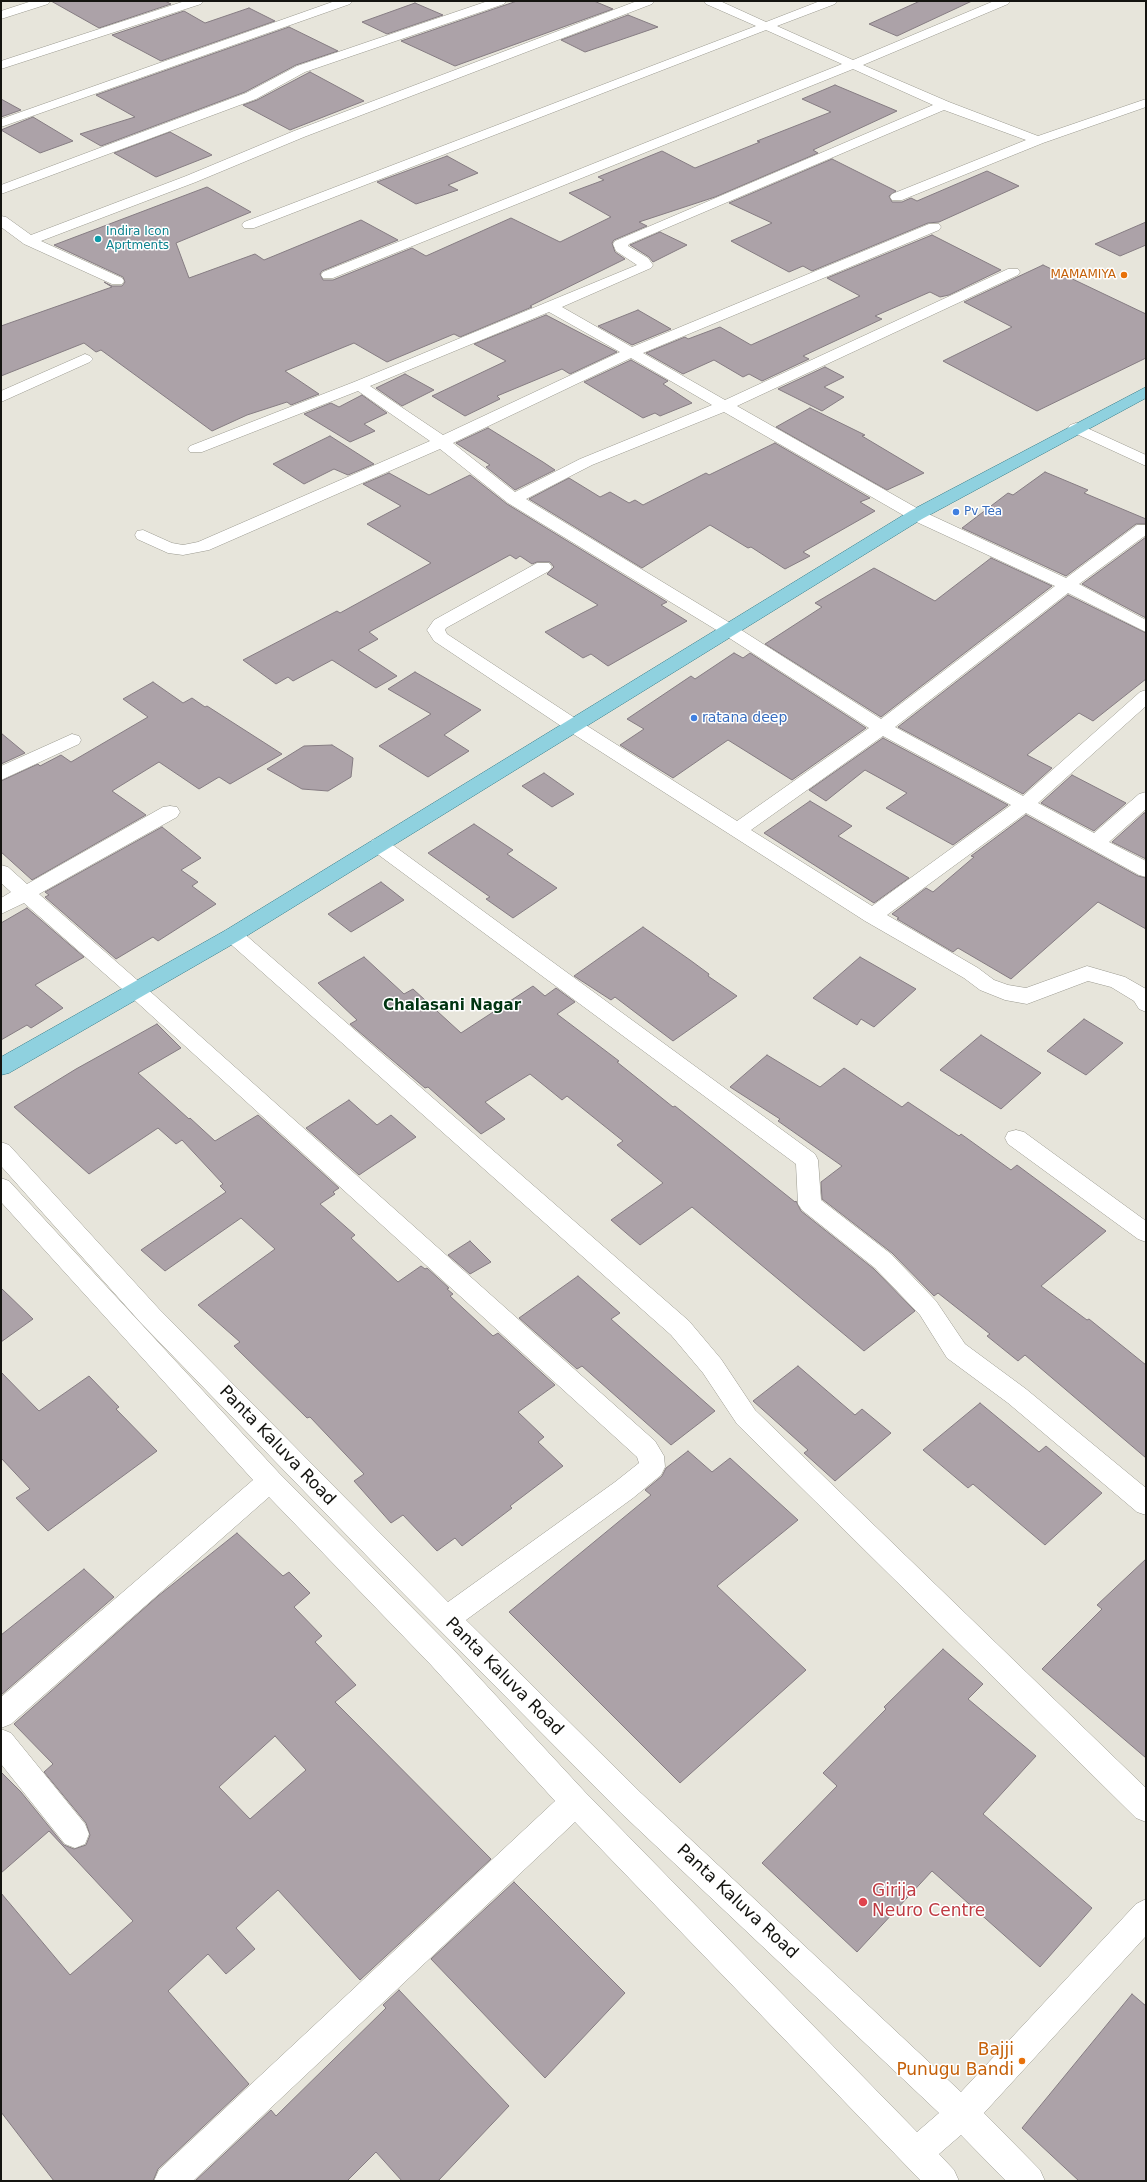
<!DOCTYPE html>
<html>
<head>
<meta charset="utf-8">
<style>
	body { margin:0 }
	#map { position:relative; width:1147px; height:2182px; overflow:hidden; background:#e7e5db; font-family:"DejaVu Sans",sans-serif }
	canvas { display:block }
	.frame { position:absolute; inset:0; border:2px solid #141410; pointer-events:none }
</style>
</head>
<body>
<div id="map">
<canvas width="1147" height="2182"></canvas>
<div class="frame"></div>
</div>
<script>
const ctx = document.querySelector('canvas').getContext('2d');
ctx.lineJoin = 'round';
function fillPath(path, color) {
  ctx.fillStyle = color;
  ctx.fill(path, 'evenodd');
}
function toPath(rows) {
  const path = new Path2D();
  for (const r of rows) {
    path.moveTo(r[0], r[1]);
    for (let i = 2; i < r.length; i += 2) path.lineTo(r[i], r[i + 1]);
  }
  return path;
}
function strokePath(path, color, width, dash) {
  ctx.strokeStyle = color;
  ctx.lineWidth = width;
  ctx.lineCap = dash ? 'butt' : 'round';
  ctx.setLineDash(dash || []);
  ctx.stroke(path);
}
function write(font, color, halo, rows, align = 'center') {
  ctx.font = font + ' "DejaVu Sans",sans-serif';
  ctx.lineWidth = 3;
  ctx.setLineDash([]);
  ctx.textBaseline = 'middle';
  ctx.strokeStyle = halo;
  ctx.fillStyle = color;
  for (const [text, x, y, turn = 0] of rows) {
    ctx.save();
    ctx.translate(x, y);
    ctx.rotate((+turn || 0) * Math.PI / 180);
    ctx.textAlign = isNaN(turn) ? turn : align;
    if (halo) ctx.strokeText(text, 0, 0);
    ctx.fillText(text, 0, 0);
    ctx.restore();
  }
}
const building = toPath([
	[51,1,165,1,171,4,99,28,51,1],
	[517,1,594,1,613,9,455,66,401,41,517,1],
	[920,1,972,1,897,36,869,24,920,1],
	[415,3,443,15,387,34,362,22,415,3],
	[249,8,275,21,161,61,112,35,184,11,205,23,249,8],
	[628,15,658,27,585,52,561,40,628,15],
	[289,27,338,51,296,65,245,92,101,146,80,134,135,117,96,95,289,27],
	[310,72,364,101,290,130,243,105,257,100,310,72],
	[835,85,897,111,813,150,818,153,715,197,639,222,647,226,614,240,612,243,615,252,625,259,530,306,532,307,460,337,454,334,387,362,354,343,285,371,319,394,291,405,287,402,247,415,212,431,101,350,96,352,84,343,1,376,1,326,112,287,104,282,112,286,122,286,125,282,123,277,54,245,207,187,251,212,176,243,189,278,255,254,264,260,361,220,398,240,322,271,320,274,323,280,333,280,412,248,426,256,511,218,560,242,611,217,569,193,604,180,598,177,662,151,695,168,760,142,757,141,831,112,802,99,835,85],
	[1,99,21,110,1,117,1,99],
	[33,117,73,141,40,153,1,130,33,117],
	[170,132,212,155,156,177,114,153,170,132],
	[447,156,478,173,448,185,458,190,416,204,377,182,447,156],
	[832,159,896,191,889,196,892,202,902,202,911,198,917,201,987,171,1019,186,939,222,928,223,812,271,803,266,789,272,731,241,772,223,729,203,832,159],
	[1146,222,1146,245,1120,256,1095,244,1146,222],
	[660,232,687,245,653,262,649,257,630,245,660,232],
	[932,235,1001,270,949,295,940,297,930,292,875,316,882,319,803,356,809,359,762,381,749,374,743,377,714,360,683,374,646,353,685,337,688,339,720,327,751,345,860,296,827,278,932,235],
	[1043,265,1146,314,1146,358,1037,411,943,361,1012,327,964,302,1043,265],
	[638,310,671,329,632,345,598,326,638,310],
	[546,315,617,352,570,374,562,369,497,396,500,399,465,416,432,396,506,361,474,344,546,315],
	[631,360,668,381,663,384,692,403,660,416,655,413,643,418,584,382,631,360],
	[825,367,844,377,824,387,844,397,822,411,778,389,825,367],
	[405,374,434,390,402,406,376,388,405,374],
	[362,395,387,413,364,424,375,431,350,442,304,414,331,403,339,407,362,395],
	[810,408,865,435,862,436,924,473,887,490,776,427,810,408],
	[488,428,543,462,555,470,515,490,486,467,490,465,456,443,488,428],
	[330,436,374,464,348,475,334,469,304,484,273,464,330,436],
	[775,443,870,498,860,502,875,511,803,552,810,556,785,569,751,547,748,548,710,525,642,568,529,499,569,478,600,497,610,492,629,503,635,500,643,505,706,473,709,475,775,443],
	[1045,472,1088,490,1084,493,1146,519,1146,524,1136,524,1066,576,962,528,1008,493,1013,495,1045,472],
	[389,473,429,495,470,475,507,504,667,602,661,605,687,621,608,666,591,654,583,658,545,632,598,605,547,574,554,567,550,562,537,562,532,564,520,556,516,559,510,555,369,632,378,639,358,650,397,676,376,688,332,660,293,681,288,677,276,684,243,660,337,611,340,613,431,563,367,524,401,506,363,484,389,473],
	[1146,537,1146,618,1082,584,1146,537],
	[991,558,1052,586,881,717,765,644,822,607,815,603,874,568,935,601,991,558],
	[1068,595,1146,633,1146,679,1093,721,1079,713,1027,755,1052,768,1023,794,898,727,1068,595],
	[734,653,743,658,750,653,866,728,792,780,728,740,673,778,620,745,644,729,627,719,691,676,695,679,734,653],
	[415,672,481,710,444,735,469,751,428,777,379,746,431,714,388,689,415,672],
	[153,682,183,703,192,698,205,707,207,706,282,754,230,784,219,777,199,789,159,762,112,791,146,815,32,880,1,852,1,781,38,764,40,766,61,755,71,762,148,717,123,699,153,682],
	[1,733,25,753,1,764,1,733],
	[883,738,1008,805,953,845,886,808,907,793,865,770,826,801,809,790,883,738],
	[332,745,353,758,351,777,328,791,302,789,267,769,304,746,332,745],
	[544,773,574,794,552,807,522,786,544,773],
	[1072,775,1126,803,1094,831,1041,803,1072,775],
	[810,801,852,826,838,836,909,878,874,903,764,833,810,801],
	[1144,813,1146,813,1146,859,1112,842,1144,813],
	[1026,815,1138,876,1146,878,1146,929,1098,902,1011,979,958,948,953,952,897,919,899,918,892,914,926,888,933,892,974,857,971,856,1026,815],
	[474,824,513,850,507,854,557,888,513,918,486,899,490,897,428,853,474,824],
	[162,827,201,858,181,870,198,882,192,886,216,904,158,941,153,937,116,959,45,897,49,895,45,892,162,827],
	[381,882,404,900,351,932,328,914,381,882],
	[27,908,84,957,35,985,63,1008,31,1028,27,1025,1,1040,1,923,27,908],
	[643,927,690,960,709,974,708,976,737,996,673,1041,615,997,611,1000,574,976,643,927],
	[364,957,404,994,413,989,461,1033,533,986,545,996,556,988,575,1002,557,1014,619,1061,617,1062,673,1107,675,1106,795,1202,796,1201,801,1211,874,1269,915,1311,864,1351,692,1207,640,1245,611,1220,663,1183,617,1145,623,1141,567,1096,562,1100,530,1074,485,1102,505,1119,481,1134,428,1087,425,1088,350,1024,357,1020,318,983,364,957],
	[860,957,916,989,874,1027,861,1019,857,1025,813,998,860,957],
	[1084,1019,1123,1043,1086,1075,1047,1051,1084,1019],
	[157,1024,181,1048,138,1073,189,1119,190,1118,215,1141,258,1115,339,1188,333,1192,335,1194,320,1204,355,1235,351,1238,398,1282,421,1266,425,1269,427,1268,449,1288,447,1289,453,1294,450,1296,493,1336,498,1333,555,1385,518,1412,544,1437,538,1442,563,1466,510,1506,512,1508,462,1546,455,1538,437,1551,403,1515,391,1523,354,1481,364,1474,310,1417,307,1418,234,1346,240,1342,198,1305,275,1249,241,1218,165,1271,141,1250,226,1192,220,1186,223,1184,182,1140,176,1144,158,1128,89,1174,14,1107,76,1069,157,1024],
	[981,1035,1041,1073,1001,1109,940,1070,981,1035],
	[767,1055,820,1087,844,1068,902,1107,908,1102,959,1136,961,1134,1011,1170,1017,1165,1106,1231,1041,1286,1087,1320,1089,1319,1146,1365,1146,1458,1025,1355,1018,1361,987,1336,990,1334,938,1293,934,1296,892,1253,822,1199,821,1182,842,1166,778,1121,780,1119,730,1087,767,1055],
	[349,1100,377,1125,391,1115,416,1137,359,1175,306,1128,349,1100],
	[470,1241,491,1262,470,1274,448,1255,470,1241],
	[578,1276,620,1313,611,1319,715,1411,671,1445,582,1366,577,1369,519,1318,578,1276],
	[1,1288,33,1319,1,1342,1,1288],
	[798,1366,855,1415,862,1409,891,1433,835,1481,804,1453,808,1450,753,1401,798,1366],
	[1,1372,39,1411,89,1376,119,1407,116,1409,157,1451,48,1531,16,1498,30,1489,1,1458,1,1372],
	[980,1403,1039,1452,1046,1446,1102,1493,1045,1545,973,1484,968,1488,923,1450,980,1403],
	[688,1451,712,1472,730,1458,798,1520,717,1586,806,1670,680,1783,509,1612,651,1495,645,1490,662,1476,666,1468,688,1451],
	[237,1533,283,1576,289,1572,310,1593,294,1607,322,1636,315,1642,356,1685,335,1702,491,1859,360,1980,278,1890,236,1928,255,1949,226,1974,208,1954,168,1991,249,2084,158,2169,153,2181,54,2181,1,2112,1,1893,70,1975,133,1921,49,1831,1,1873,1,1772,21,1792,64,1845,74,1849,86,1845,90,1835,86,1823,44,1772,53,1764,14,1724,158,1596,237,1533],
	[275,1736,306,1770,250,1819,219,1787,275,1736],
	[1146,1559,1146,1758,1042,1669,1102,1609,1097,1605,1146,1559],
	[84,1569,114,1597,1,1695,1,1635,84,1569],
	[943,1649,983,1684,968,1699,1036,1756,983,1814,1092,1908,1040,1967,932,1871,857,1952,762,1863,837,1786,823,1773,886,1709,884,1707,943,1649],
	[514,1882,625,1993,545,2078,431,1959,514,1882],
	[399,1990,509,2106,438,2181,402,2181,376,2152,347,2181,195,2181,271,2110,276,2116,386,2008,383,2005,399,1990],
	[1132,1994,1146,2006,1146,2181,1079,2181,1022,2128,1132,1994]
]);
fillPath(building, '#aca2a8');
strokePath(building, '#857c82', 1);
const minor = toPath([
	[32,1,50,1,48,4,1,19,1,11,32,1],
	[185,1,203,1,201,4,1,69,1,61,185,1],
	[335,1,352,1,350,4,1,127,1,119,335,1],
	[488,1,506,1,504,4,305,72,256,99,1,194,1,185,246,93,297,66,488,1],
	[637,1,654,1,652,4,304,137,196,182,41,241,122,278,124,281,122,284,112,284,24,244,1,227,1,216,6,217,31,235,186,176,294,131,637,1],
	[704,1,720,1,766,22,820,1,837,1,835,4,777,26,853,60,994,1,1010,1,1008,4,863,65,949,102,1038,136,1146,99,1146,107,1043,143,902,200,892,200,890,197,892,194,1026,140,944,110,629,244,628,246,648,258,653,265,651,268,562,307,632,347,929,224,939,224,941,227,939,230,643,353,725,400,1008,269,1018,269,1020,272,1018,275,737,406,922,511,1066,578,1137,525,1146,525,1146,535,1079,584,1146,620,1146,632,1068,593,895,727,1023,796,1140,692,1146,690,1146,706,1038,803,1094,833,1139,794,1146,792,1146,809,1109,842,1146,861,1146,877,1139,875,1026,813,887,915,978,968,994,980,1008,985,1026,988,1087,966,1125,977,1146,989,1146,1012,1139,1009,1134,1001,1111,987,1088,981,1027,1004,1005,1000,980,990,964,978,865,921,567,730,434,641,427,630,434,620,537,563,549,563,552,567,549,571,446,628,445,630,447,634,581,722,737,821,869,728,723,634,508,503,440,449,209,550,183,555,168,553,137,539,135,535,137,531,143,530,172,543,183,545,198,542,430,441,358,391,202,452,190,452,188,449,190,446,354,382,637,265,616,251,613,244,615,241,933,105,853,69,333,278,323,278,321,275,323,272,842,64,766,30,254,228,244,228,242,225,244,222,756,26,706,4,704,1],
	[549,312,620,352,443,435,370,386,549,312],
	[631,358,712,405,580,459,515,492,453,443,631,358],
	[724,412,910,519,1055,586,881,719,735,626,526,499,592,465,724,412],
	[883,736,1011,805,872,906,751,830,883,736],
	[85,354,90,356,93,359,90,362,1,402,1,391,85,354],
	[1076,423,1146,455,1146,466,1070,431,1068,428,1070,425,1076,423],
	[72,734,79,736,81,740,79,744,1,780,1,766,72,734],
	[170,806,177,807,180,812,177,817,39,894,144,986,655,1441,664,1456,665,1467,661,1475,633,1498,466,1620,641,1793,961,2092,1136,1904,1146,1899,1146,1936,984,2113,1040,2170,1045,2181,1006,2181,961,2135,939,2154,954,2170,959,2181,921,2181,575,1822,193,2181,154,2181,159,2170,555,1801,431,1665,269,1497,11,1724,1,1728,1,1697,253,1480,1,1202,1,1178,9,1181,279,1473,451,1647,585,1792,917,2132,939,2113,621,1813,396,1586,141,1323,1,1166,1,1142,9,1145,159,1309,448,1602,615,1482,639,1463,637,1457,130,996,24,903,1,914,1,898,11,892,1,883,1,865,8,867,27,884,163,807,170,806],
	[379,838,386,840,815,1154,818,1160,821,1200,891,1254,936,1301,965,1344,1026,1389,1146,1488,1146,1515,1137,1512,1008,1403,947,1358,920,1315,875,1268,802,1210,798,1204,796,1164,372,850,369,845,372,840,379,838],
	[233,928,240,930,689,1321,721,1359,755,1410,1146,1788,1146,1822,1136,1818,737,1424,703,1373,671,1335,226,940,223,935,226,930,233,928],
	[1016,1130,1024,1132,1146,1221,1146,1242,1138,1239,1008,1144,1005,1138,1008,1132,1016,1130],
	[1,1729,11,1733,85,1824,89,1834,85,1844,75,1848,65,1844,1,1764,1,1729]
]);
const major = toPath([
	[1146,387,1146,398,922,519,240,940,9,1073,1,1075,1,1057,226,930,910,511,1146,387]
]);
strokePath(minor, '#9a998f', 1);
strokePath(major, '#347b88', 1);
fillPath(minor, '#fff');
fillPath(major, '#8fd1df');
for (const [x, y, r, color] of [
	[98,239,4,"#0f9aa8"],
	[1124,275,4,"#e8710a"],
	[956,512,4,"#3f7fe0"],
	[694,718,4,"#3f7fe0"],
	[863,1902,5,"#e0444e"],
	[1022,2061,4,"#e8710a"]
]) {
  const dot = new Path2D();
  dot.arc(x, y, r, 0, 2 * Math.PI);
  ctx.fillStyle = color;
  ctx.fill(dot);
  strokePath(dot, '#fff', 1.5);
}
write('12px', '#0d838f', '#fff', [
	["Indira Icon",106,232],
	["Aprtments",106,246]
], 'left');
write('12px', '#c56008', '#fff', [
	["MAMAMIYA",1116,275]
], 'right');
write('12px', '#366cbe', '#fff', [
	["Pv Tea",964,512]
], 'left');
write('14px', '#366cbe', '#fff', [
	["ratana deep",702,718]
], 'left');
write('bold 15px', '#013512', '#fff', [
	["Chalasani Nagar",452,1006]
]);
write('17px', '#141410', '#fff', [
	["Panta Kaluva Road",277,1446,46],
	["Panta Kaluva Road",504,1677,45],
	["Panta Kaluva Road",737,1902,43]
]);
write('17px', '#be3a42', '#fff', [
	["Girija",872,1892],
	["Neuro Centre",872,1912]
], 'left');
write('17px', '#c56008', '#fff', [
	["Bajji",1014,2051],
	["Punugu Bandi",1014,2071]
], 'right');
</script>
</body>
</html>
